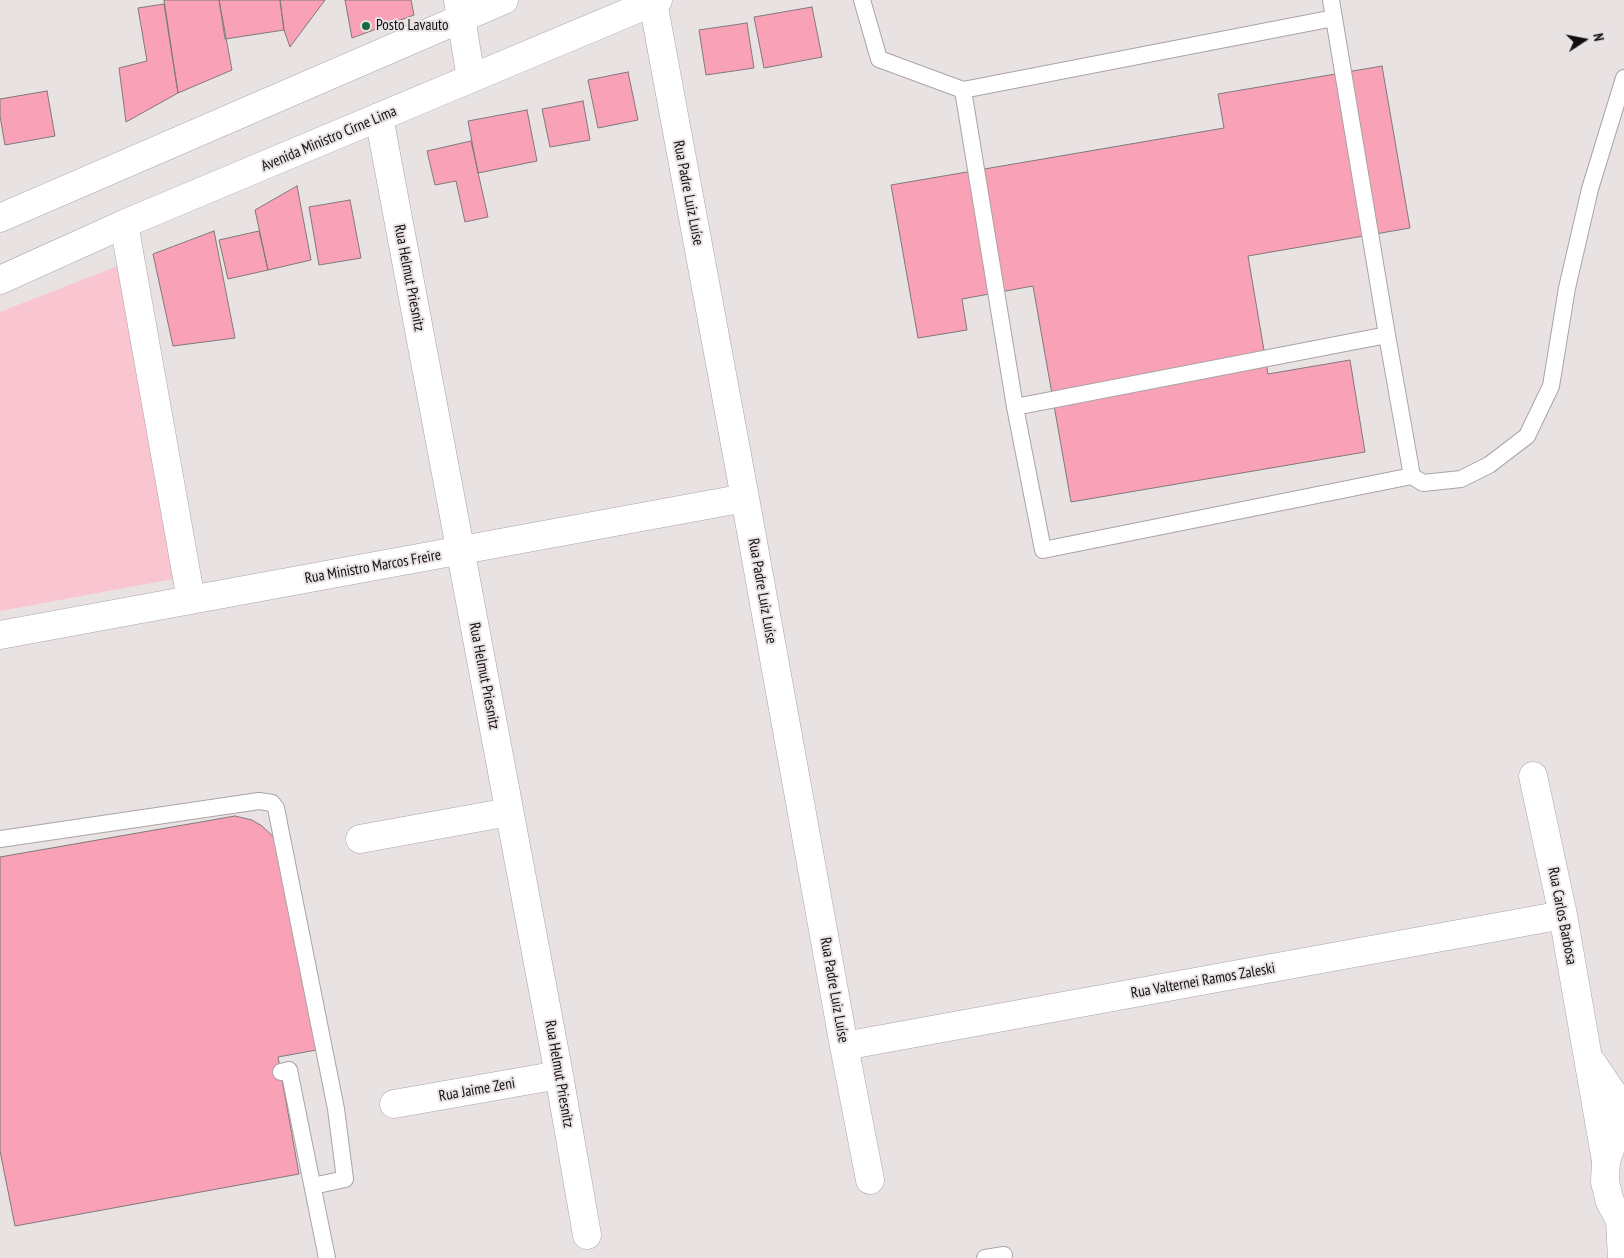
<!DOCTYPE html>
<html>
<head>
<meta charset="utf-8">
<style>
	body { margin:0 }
	#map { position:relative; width:1624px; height:1258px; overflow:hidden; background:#e9e2e3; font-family:"PT Sans Narrow",sans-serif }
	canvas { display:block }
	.north { position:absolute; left:1559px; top:15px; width:50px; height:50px; -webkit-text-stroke:4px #e9e2e3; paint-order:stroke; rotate:79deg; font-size:14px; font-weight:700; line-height:20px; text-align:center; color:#100e0f }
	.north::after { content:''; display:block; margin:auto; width:18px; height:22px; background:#100e0f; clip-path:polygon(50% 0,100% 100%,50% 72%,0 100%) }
</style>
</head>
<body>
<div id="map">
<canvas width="1624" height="1258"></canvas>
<div class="north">N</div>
</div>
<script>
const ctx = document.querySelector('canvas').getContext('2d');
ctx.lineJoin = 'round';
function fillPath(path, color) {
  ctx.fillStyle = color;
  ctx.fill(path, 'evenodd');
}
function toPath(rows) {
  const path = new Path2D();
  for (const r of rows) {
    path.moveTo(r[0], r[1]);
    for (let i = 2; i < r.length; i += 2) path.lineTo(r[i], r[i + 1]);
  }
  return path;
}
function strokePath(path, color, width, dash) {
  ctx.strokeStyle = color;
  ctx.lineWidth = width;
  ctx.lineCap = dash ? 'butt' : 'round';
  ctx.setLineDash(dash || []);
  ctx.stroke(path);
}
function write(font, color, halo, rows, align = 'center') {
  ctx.font = font + ' "PT Sans Narrow",sans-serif';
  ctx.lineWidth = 4;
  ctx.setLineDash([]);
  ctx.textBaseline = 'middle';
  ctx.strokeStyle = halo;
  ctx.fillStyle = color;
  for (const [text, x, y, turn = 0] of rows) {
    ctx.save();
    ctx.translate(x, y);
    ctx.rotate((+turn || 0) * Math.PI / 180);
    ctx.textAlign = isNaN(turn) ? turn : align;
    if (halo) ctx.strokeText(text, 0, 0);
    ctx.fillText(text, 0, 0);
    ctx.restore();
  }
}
fillPath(toPath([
	[120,265,179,578,0,611,0,312]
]), '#f9c5d0');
const building = toPath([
	[164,0,219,0,232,70,178,93,164,0],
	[219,0,280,0,284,30,225,39,219,0],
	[280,0,325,0,290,47,284,30,280,0],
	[345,0,411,0,414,15,352,38,345,0],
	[164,4,178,93,126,122,119,68,147,61,138,8,164,4],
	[812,7,822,57,764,68,754,17,812,7],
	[747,23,754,68,706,75,699,30,747,23],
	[1382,66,1410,228,1248,256,1268,374,1350,360,1365,452,1071,502,1033,286,962,299,967,330,918,338,891,185,1224,128,1218,94,1382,66],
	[628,72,638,120,598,128,588,80,628,72],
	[47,91,55,136,5,145,0,116,0,99,47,91],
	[583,101,590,140,550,147,542,109,583,101],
	[527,110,537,161,478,173,468,121,527,110],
	[471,141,488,217,465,222,456,181,435,185,427,151,471,141],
	[297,186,311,260,268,270,255,210,297,186],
	[350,200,361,258,319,265,309,207,350,200],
	[214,231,235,338,173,346,153,254,214,231],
	[259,231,268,270,228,279,219,240,259,231],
	[235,816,252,820,262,826,278,841,322,1049,278,1057,299,1174,15,1226,0,1151,0,857,235,816]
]);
fillPath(building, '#f9a1b6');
strokePath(building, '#7f797a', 1);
const lane = toPath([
	[862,0,879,59,963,90],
	[1334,18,1387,335],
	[1015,407,1387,335,1412,476,1043,550,1015,407,963,90,1334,18,1331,0],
	[1412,476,1423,483,1461,479,1489,465,1527,436,1551,386,1567,288,1590,189,1624,78],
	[0,839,259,801,272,803,276,808,336,1109,345,1179,313,1186],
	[281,1072,289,1070,327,1258],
	[985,1258,1004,1255]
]);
const street = toPath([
	[458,0,471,78],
	[653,2,745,498,844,1046,870,1180],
	[379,117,559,1075,587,1235],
	[124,224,191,600],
	[0,635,745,498],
	[1533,776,1563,915,1606,1161],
	[360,839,509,812],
	[844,1046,1563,915],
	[1593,1064,1624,1110],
	[394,1104,559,1075]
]);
const secondary = toPath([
	[1624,1127,1613,1141,1606,1161,1605,1182,1610,1202,1620,1220,1624,1224],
	[1620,1220,1622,1258]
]);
const primary = toPath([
	[0,218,504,0],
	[0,280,124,224,658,0]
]);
strokePath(lane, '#aaa4a5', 18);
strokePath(street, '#aaa4a5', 29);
strokePath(secondary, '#aaa4a5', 29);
strokePath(primary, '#aaa4a5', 29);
strokePath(lane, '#fff', 16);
strokePath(street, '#fff', 28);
strokePath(secondary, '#fff', 28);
strokePath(primary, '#fff', 28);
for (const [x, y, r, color] of [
	[366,26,5,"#176c3e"]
]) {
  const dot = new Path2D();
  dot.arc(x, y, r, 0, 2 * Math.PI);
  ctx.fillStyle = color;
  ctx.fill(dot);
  strokePath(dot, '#e9e2e3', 2);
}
write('15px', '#100e0f', '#e9e2e3', [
	["Posto Lavauto",376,26]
], 'left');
write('15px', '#100e0f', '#e9e2e3', [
	["Avenida Ministro Cirne Lima",329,139,-23],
	["Rua Padre Luiz Luíse",688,193,79],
	["Rua Helmut Priesnitz",409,278,79],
	["Rua Ministro Marcos Freire",373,567,-10],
	["Rua Padre Luiz Luíse",762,591,80],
	["Rua Helmut Priesnitz",484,676,79],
	["Rua Carlos Barbosa",1562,916,79],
	["Rua Valternei Ramos Zaleski",1203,981,-10],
	["Rua Padre Luiz Luíse",834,990,80],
	["Rua Helmut Priesnitz",559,1074,80],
	["Rua Jaime Zeni",477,1090,-10]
]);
</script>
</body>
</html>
